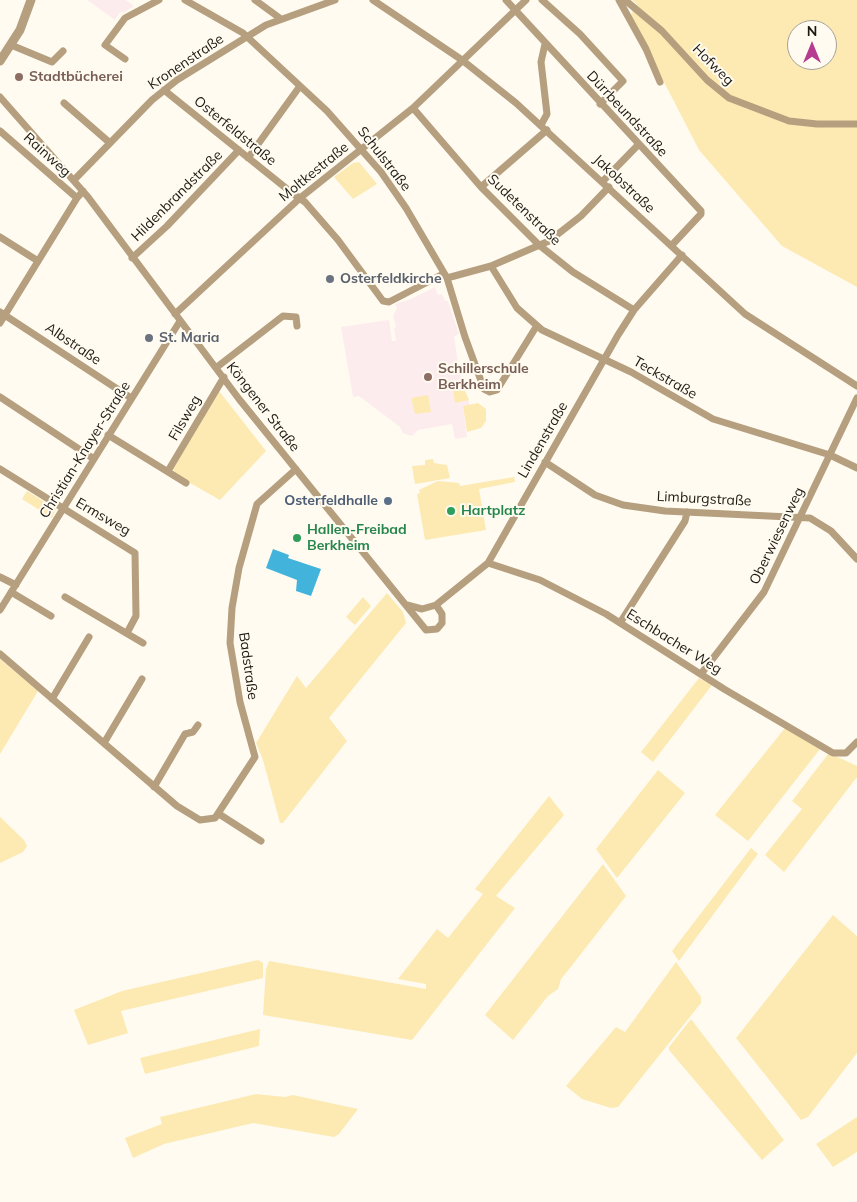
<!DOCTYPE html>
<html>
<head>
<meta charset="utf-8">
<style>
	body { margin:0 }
	#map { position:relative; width:857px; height:1202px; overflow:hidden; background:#fffbf0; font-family:Mulish,sans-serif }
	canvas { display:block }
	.north { position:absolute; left:787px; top:20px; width:50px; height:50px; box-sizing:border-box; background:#fffbf0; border:1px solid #a4a198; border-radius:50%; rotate:0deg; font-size:14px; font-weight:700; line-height:20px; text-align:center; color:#1c1913 }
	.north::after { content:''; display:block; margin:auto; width:18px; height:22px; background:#b53c90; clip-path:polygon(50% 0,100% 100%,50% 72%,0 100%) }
</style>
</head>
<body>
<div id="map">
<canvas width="857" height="1202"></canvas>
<div class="north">N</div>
</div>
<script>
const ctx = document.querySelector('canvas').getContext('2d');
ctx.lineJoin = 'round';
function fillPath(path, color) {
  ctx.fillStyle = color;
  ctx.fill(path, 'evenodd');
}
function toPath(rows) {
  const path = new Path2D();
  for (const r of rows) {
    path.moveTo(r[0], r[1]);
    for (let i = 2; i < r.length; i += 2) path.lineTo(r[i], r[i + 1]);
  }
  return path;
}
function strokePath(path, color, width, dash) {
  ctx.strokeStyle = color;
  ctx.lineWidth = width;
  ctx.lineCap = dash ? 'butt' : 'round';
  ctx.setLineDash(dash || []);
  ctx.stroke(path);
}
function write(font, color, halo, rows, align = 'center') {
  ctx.font = font + ' Mulish,sans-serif';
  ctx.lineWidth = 4;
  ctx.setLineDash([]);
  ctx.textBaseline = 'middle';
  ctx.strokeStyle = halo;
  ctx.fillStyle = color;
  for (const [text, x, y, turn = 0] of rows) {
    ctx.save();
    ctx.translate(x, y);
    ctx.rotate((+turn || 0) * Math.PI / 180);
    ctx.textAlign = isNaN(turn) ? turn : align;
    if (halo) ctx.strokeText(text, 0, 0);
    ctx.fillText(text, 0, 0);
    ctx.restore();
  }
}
fillPath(toPath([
	[87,0,126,0,134,6,123,13,120,12,115,20],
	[435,287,438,295,442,294,445,301,448,301,459,334,454,336,458,363,462,384,470,405,463,406,467,437,455,439,452,424,418,430,412,436,403,433,400,427,359,396,353,397,341,327,389,320,392,341,396,341,394,329,396,326,393,316,397,308,395,304,411,299]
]), '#fdecee');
fillPath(toPath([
	[632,0,857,0,857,287,782,246,699,150,630,16,637,4],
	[797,30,827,30,827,60,797,60],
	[359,162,377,184,353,199,334,177,353,163],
	[464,388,469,400,455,403,453,390],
	[219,391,266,451,220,500,176,475,173,469],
	[428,395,431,412,415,414,411,398],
	[478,403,486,409,486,421,481,428,467,432,463,406],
	[433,459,434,463,447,465,450,478,415,484,412,466,425,465,425,460],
	[514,477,515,482,479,489,486,530,425,540,417,494,420,493,419,490,438,481,459,483,460,486],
	[27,491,56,509,52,518,22,499],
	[387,593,403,612,406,623,329,718,347,741,283,823,280,823,263,760,256,743,297,676,306,688],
	[363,597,371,606,355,625,346,617],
	[0,659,38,691,0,754],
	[699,678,712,685,653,762,641,752],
	[785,728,820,749,748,841,715,815],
	[829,753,857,766,857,777,784,872,765,855,802,809,792,801],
	[658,770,685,793,617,878,596,849],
	[549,796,564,815,496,896,515,908,412,1040,263,1015,266,969,269,961,426,989,426,984,398,979,437,929,448,938,483,894,475,889],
	[0,817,24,840,27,846,23,852,0,863],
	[751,848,758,854,679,961,672,951],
	[603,864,626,896,570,968,561,979,558,989,548,996,513,1040,485,1015],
	[833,915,857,936,857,1053,808,1117,801,1120,736,1038],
	[258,960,263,963,263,978,121,1011,128,1033,88,1045,74,1010,122,991],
	[676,962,701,997,701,1003,618,1107,611,1108,582,1099,566,1086,616,1027,625,1032],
	[691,1019,784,1140,762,1160,669,1050,669,1047],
	[260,1029,259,1046,145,1074,140,1058],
	[256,1094,285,1097,293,1095,358,1109,339,1134,334,1137,253,1123,164,1144,133,1158,125,1138,162,1124,160,1117],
	[857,1117,857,1152,833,1167,816,1144]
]), '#fdeab2');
fillPath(toPath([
	[273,549,289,555,288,558,321,569,311,596,296,591,297,580,266,568]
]), '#42b4db');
strokePath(toPath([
	[185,0,243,33,327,111,381,172,406,208,447,278,465,337,484,389,490,392,497,390,536,327],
	[255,0,281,19],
	[373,0,462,60,516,103,745,314,857,386],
	[506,0,701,211,701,214,672,245],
	[542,0,580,34,623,81,600,104],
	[619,0,646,49,660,82],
	[625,0,662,31,707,80,729,98,789,121,817,124,857,124],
	[11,45,52,62,63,51],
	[125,59,105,45,125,18,159,0],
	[164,90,292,193,305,202,338,240,383,301,389,302,443,274],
	[0,97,88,197,239,399,426,630,437,629,442,623,442,614,436,605],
	[64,103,110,143],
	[413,108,481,187,539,245,573,272,634,310],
	[541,125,547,114,541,62,545,44],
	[0,131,77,198],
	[248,158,300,86],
	[74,180,152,100,177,80,266,25,335,0],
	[603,181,638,145],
	[481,187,547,130],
	[0,237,38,261],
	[132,258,167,226,239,150],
	[491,266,517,308,542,330,631,372,713,419,830,455,857,468],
	[447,278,491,266,549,241,581,216,609,187],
	[0,312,131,398],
	[175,314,300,198,413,108,526,0],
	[0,323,77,198,83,191],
	[217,367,283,316,296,317,297,326],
	[0,397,94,459],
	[108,435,186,483],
	[545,462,595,495,623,505,665,511,810,518,831,531,857,559],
	[0,469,135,553,136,616,127,633],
	[168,471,224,377],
	[488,563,540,580,606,614,724,689,833,753,846,753,857,742],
	[0,577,16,585],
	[11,592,51,616],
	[65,597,143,643],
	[407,605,422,609,436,605,488,563,618,335,634,310,682,255],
	[0,610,180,321],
	[620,623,685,521,687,512],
	[0,654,177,806,200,820,215,818,255,757,240,702,230,643,232,608,239,568,257,504,296,469],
	[701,674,764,592,857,398],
	[52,699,89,637],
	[104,743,142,679],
	[154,787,185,734,193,732,198,725],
	[219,814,261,841]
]), '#b59f7f', 7);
strokePath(toPath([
	[0,61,20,30,31,0]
]), '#b59f7f', 9);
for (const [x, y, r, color] of [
	[19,77,5,"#8d6e63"],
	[330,279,5,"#6b7280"],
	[149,338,5,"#6b7280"],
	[428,377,5,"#8d6e63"],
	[388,501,5,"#5c6f8a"],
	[451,511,5,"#2e9e5b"],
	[297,538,5,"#2e9e5b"]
]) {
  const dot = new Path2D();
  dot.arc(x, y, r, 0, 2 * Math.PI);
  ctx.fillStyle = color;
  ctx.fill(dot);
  strokePath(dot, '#fffbf0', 2);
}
write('14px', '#1c1913', '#fffbf0', [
	["Kronenstraße",186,62,-34],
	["Hofweg",713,65,45],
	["Dürrbeundstraße",627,114,47],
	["Osterfeldstraße",235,131,39],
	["Rainweg",47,155,42],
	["Schulstraße",384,159,52],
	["Moltkestraße",314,172,-39],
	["Jakobstraße",624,184,43],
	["Hildenbrandstraße",177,196,-45],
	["Sudetenstraße",524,210,44],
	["Albstraße",73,344,34],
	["Teckstraße",665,378,30],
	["Köngener Straße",263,407,52],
	["Filsweg",185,418,-60],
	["Lindenstraße",543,440,-60],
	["Christian-Knayer-Straße",85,450,-58],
	["Limburgstraße",704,499,3],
	["Ermsweg",103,517,30],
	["Oberwiesenweg",777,536,-64],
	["Eschbacher Weg",674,642,32],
	["Badstraße",248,666,82]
]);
write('bold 14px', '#785e54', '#fffbf0', [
	["Stadtbücherei",29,77],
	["Schillerschule",438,369],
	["Berkheim",438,385]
], 'left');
write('bold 14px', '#5b616d', '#fffbf0', [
	["Osterfeldkirche",340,279],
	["St. Maria",159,338]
], 'left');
write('bold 14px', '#4e5e75', '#fffbf0', [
	["Osterfeldhalle",378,501]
], 'right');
write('bold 14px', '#27864d', '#fffbf0', [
	["Hartplatz",461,511],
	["Hallen-Freibad",307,530],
	["Berkheim",307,546]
], 'left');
</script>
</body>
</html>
